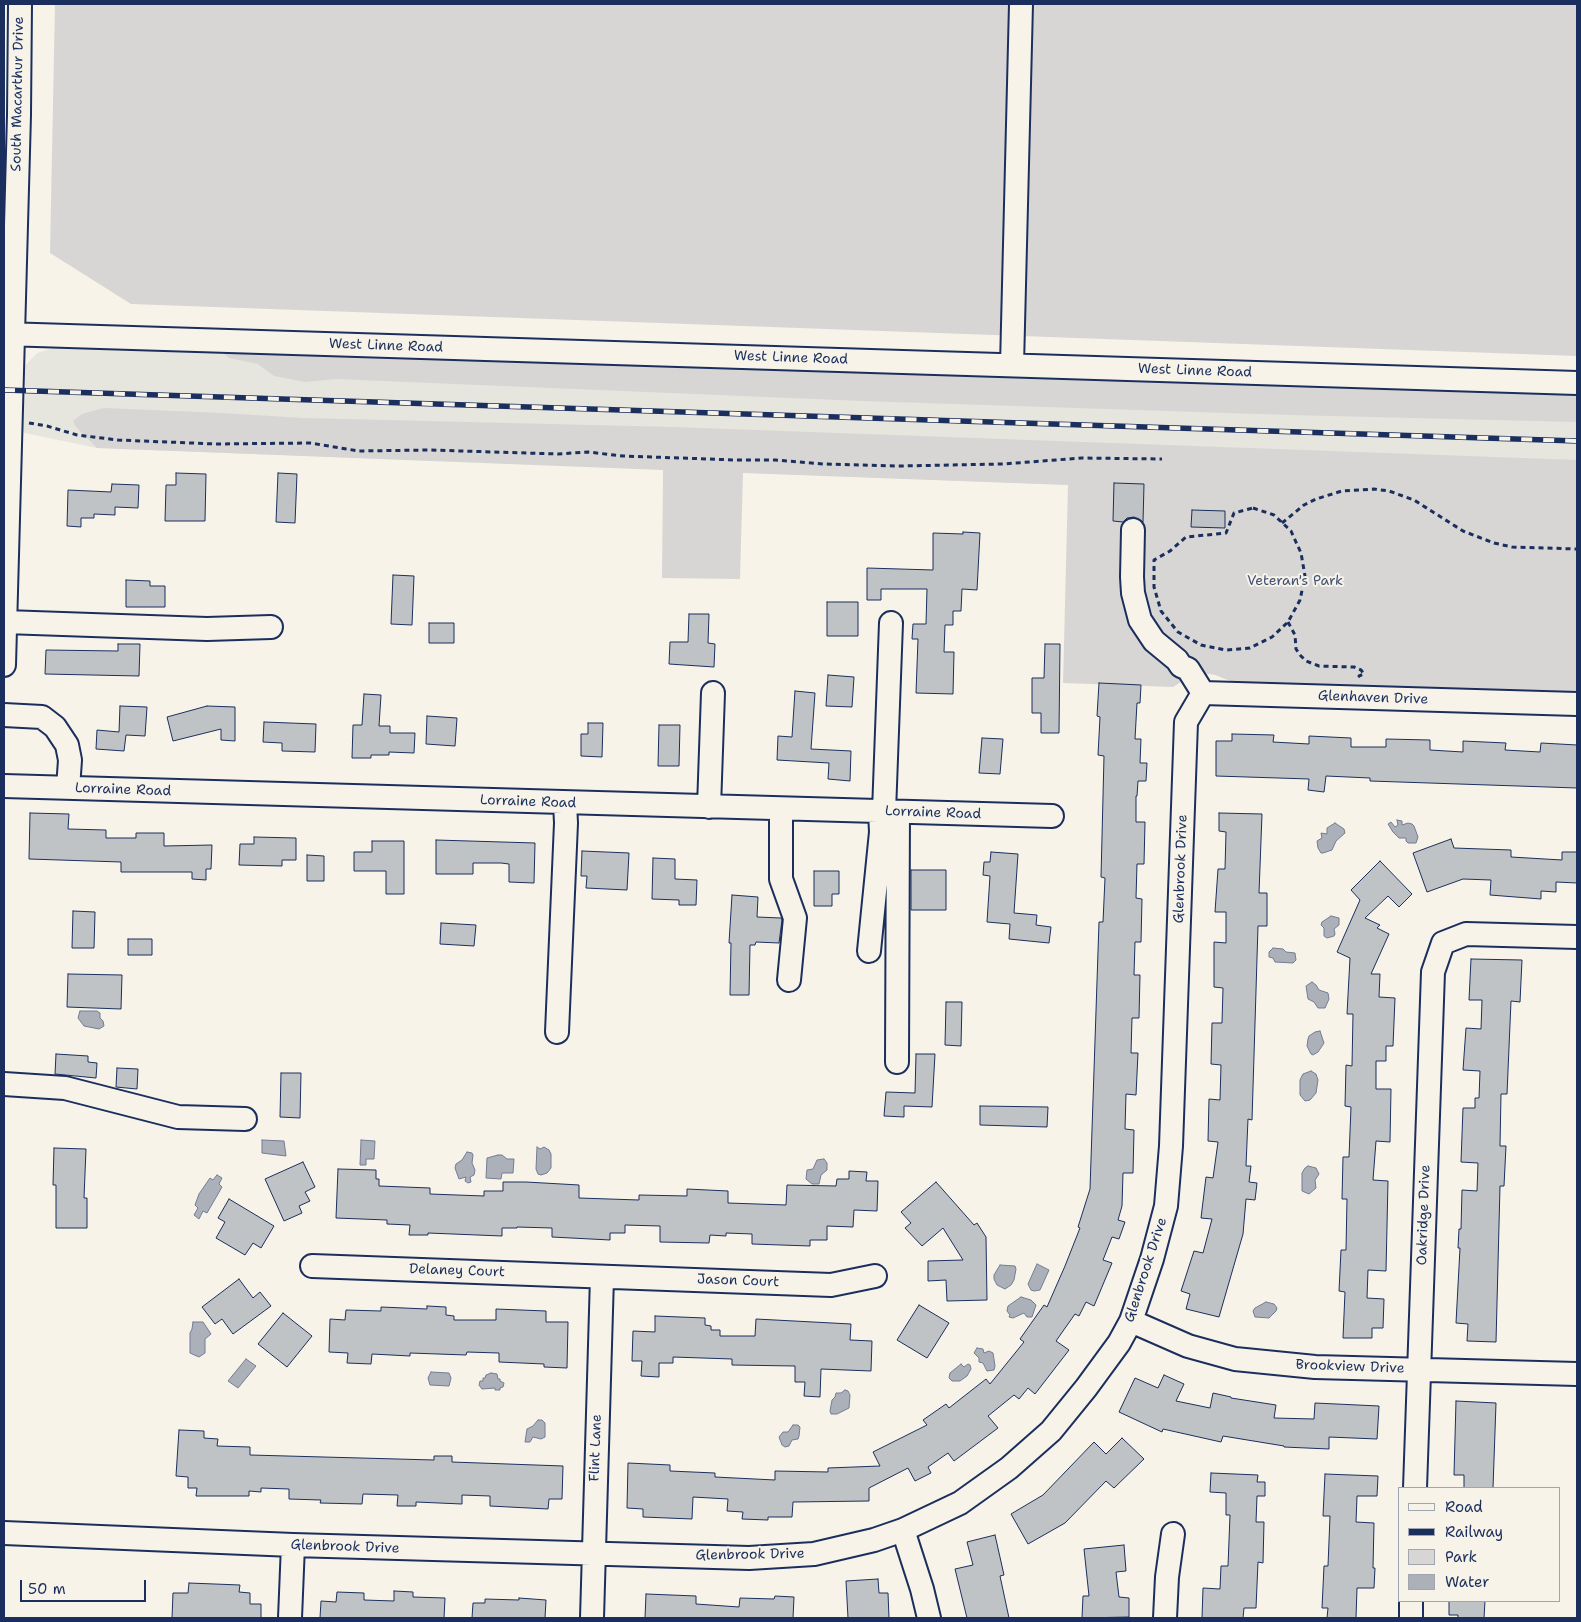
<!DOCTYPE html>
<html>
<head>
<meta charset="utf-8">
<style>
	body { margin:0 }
	#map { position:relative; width:1581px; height:1622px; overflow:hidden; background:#f7f3e8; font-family:"Shantell Sans",sans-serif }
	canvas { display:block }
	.frame { position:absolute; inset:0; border:5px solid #1b2f5e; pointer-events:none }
	.legend { position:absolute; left:1398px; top:1487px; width:162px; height:115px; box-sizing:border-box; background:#f7f3e8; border:1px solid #9fa5b1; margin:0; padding:6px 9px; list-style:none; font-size:15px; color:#1b2f5e }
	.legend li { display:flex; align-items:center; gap:10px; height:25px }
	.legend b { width:25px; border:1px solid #9fa5b1 }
	.scale { position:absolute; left:20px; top:1580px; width:126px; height:22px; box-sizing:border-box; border:2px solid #1b2f5e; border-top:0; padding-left:6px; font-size:15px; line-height:18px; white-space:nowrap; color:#1b2f5e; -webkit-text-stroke:4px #f7f3e8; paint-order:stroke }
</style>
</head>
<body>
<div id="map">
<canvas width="1581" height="1622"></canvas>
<div class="frame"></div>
<ul class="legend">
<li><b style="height:6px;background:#f7f3e8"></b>Road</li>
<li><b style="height:6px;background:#1b2f5e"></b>Railway</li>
<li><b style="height:14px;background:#d7d6d4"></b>Park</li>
<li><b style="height:14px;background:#acb0b9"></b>Water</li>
</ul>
<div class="scale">50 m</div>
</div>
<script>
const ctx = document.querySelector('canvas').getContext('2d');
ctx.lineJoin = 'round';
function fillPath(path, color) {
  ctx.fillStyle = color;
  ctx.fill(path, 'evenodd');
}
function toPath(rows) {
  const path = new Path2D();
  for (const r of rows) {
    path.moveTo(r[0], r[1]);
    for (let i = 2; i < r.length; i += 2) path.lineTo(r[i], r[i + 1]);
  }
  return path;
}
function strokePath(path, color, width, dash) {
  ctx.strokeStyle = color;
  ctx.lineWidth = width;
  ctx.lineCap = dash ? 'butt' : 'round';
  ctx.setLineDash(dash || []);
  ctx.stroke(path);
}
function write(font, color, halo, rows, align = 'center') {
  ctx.font = font + ' "Shantell Sans",sans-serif';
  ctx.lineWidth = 4;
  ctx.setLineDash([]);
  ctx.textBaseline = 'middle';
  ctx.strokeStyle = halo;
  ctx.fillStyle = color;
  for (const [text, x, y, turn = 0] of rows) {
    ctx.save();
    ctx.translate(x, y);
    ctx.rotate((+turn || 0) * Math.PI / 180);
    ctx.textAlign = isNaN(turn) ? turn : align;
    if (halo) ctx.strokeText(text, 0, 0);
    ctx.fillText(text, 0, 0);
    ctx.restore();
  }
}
fillPath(toPath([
	[63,345,1577,392,1577,484,1069,485,97,448,20,432,22,400,25,394,25,366,37,353]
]), '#e6e5de');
fillPath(toPath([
	[55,4,1577,4,1577,356,131,304,50,253],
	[219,350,1577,392,1577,422,1290,415,863,401,336,379,305,382,274,376,258,364,229,358],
	[104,408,222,413,303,418,673,427,1577,460,1577,697,1243,686,1215,675,1210,674,1189,677,1173,687,1063,683,1068,485,743,473,740,579,662,578,663,470,97,448,76,427,73,421,82,414]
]), '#d7d6d4');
const water = toPath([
	[1397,820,1402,821,1402,825,1408,823,1412,824,1414,826,1418,837,1416,843,1408,843,1406,841,1406,838,1399,838,1393,832,1388,824,1391,822,1395,827,1398,825,1397,820],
	[1335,823,1344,829,1345,833,1336,841,1332,850,1323,853,1321,853,1318,848,1317,841,1322,838,1321,833,1327,834,1327,828,1335,823],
	[1331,916,1339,918,1339,925,1334,929,1335,934,1334,936,1327,938,1324,936,1324,928,1321,925,1322,922,1331,916],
	[1273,948,1283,949,1286,952,1295,953,1296,960,1293,963,1275,962,1273,958,1269,957,1269,952,1273,948],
	[1312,982,1316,985,1319,990,1328,993,1329,999,1325,1008,1318,1008,1314,1002,1308,999,1306,986,1312,982],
	[80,1011,97,1011,100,1013,100,1018,103,1021,104,1026,99,1029,84,1026,78,1018,80,1011],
	[1320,1031,1324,1043,1318,1052,1313,1055,1311,1054,1307,1046,1308,1039,1309,1036,1315,1032,1320,1031],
	[1311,1071,1316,1074,1318,1080,1316,1093,1310,1100,1305,1101,1300,1095,1300,1080,1303,1074,1311,1071],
	[262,1140,284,1141,286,1156,262,1153,262,1140],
	[361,1140,375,1141,374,1159,366,1159,366,1165,360,1165,361,1140],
	[537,1147,540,1149,544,1147,549,1150,551,1154,551,1168,547,1173,541,1175,538,1174,536,1169,537,1147],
	[467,1152,472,1153,473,1155,472,1163,475,1170,474,1175,470,1177,471,1182,468,1183,465,1181,466,1177,459,1179,455,1168,456,1164,462,1160,467,1152],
	[498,1155,502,1155,507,1159,514,1159,513,1173,502,1173,501,1179,486,1178,487,1158,498,1155],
	[824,1159,827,1163,827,1170,821,1175,819,1184,812,1184,806,1179,807,1170,813,1169,817,1160,824,1159],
	[1308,1166,1316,1168,1319,1174,1315,1180,1316,1188,1309,1194,1302,1191,1302,1173,1305,1168,1308,1166],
	[217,1175,222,1178,219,1184,222,1187,207,1213,203,1211,199,1219,194,1215,198,1208,195,1205,199,1194,210,1178,213,1180,217,1175],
	[1037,1264,1049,1270,1040,1290,1034,1291,1031,1290,1028,1284,1037,1264],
	[1000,1265,1015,1266,1016,1269,1014,1280,1011,1285,1005,1289,997,1285,994,1279,994,1275,1000,1265],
	[1021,1297,1031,1300,1036,1305,1032,1317,1027,1317,1024,1313,1013,1318,1009,1317,1010,1315,1007,1311,1008,1306,1021,1297],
	[1266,1302,1274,1304,1277,1308,1276,1311,1269,1318,1255,1317,1253,1311,1255,1308,1266,1302],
	[193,1322,203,1322,211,1334,205,1339,205,1353,199,1357,190,1353,190,1333,192,1329,193,1322],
	[977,1348,983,1349,984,1353,989,1351,993,1353,995,1366,994,1370,987,1371,983,1363,979,1362,979,1358,974,1353,977,1348],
	[246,1359,256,1366,238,1388,228,1381,246,1359],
	[961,1364,964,1367,968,1364,970,1365,971,1369,967,1376,960,1381,952,1381,949,1378,950,1373,961,1364],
	[431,1372,449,1373,451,1378,449,1386,430,1385,428,1378,431,1372],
	[491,1373,497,1374,498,1379,500,1379,500,1381,504,1383,503,1387,500,1388,500,1390,495,1390,495,1388,482,1389,479,1385,480,1381,483,1381,483,1378,485,1378,486,1375,491,1373],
	[845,1390,848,1391,850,1395,849,1408,837,1414,831,1414,830,1411,832,1400,835,1397,836,1393,841,1393,845,1390],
	[538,1420,542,1420,545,1423,545,1437,541,1439,533,1437,530,1442,525,1442,527,1429,533,1426,538,1420],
	[793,1425,798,1425,800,1427,799,1436,798,1439,792,1440,789,1446,785,1447,782,1445,779,1437,783,1432,788,1432,793,1425]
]);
fillPath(water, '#acb0b9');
strokePath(water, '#727c95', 1);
const building = toPath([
	[176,473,206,474,205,521,165,521,166,485,176,485,176,473],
	[278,473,297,474,295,523,276,522,278,473],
	[1114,483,1144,484,1143,522,1134,517,1127,518,1123,522,1113,521,1114,483],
	[112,484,139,485,138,508,115,507,115,515,94,514,94,518,81,518,81,527,67,526,68,490,111,492,112,484],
	[1192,510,1225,511,1225,528,1191,527,1192,510],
	[963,532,980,533,977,590,962,589,961,611,953,611,953,625,945,625,944,652,954,652,953,694,916,693,918,639,912,639,913,624,926,624,927,589,881,589,881,600,867,600,867,568,933,570,933,533,963,534,963,532],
	[393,575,414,576,412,625,391,624,393,575],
	[126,580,150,581,150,586,165,586,165,607,126,607,126,580],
	[827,602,858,602,858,636,827,636,827,602],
	[689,614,709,614,708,643,715,644,714,667,669,664,670,642,688,642,689,614],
	[429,623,454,623,454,643,429,643,429,623],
	[118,644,140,644,139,676,45,674,46,650,118,651,118,644],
	[1045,644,1060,644,1059,733,1041,733,1041,713,1032,713,1032,678,1044,678,1045,644],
	[828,675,854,677,852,707,826,706,828,675],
	[1099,683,1141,685,1140,703,1137,703,1135,739,1141,739,1140,763,1147,763,1146,781,1138,781,1137,796,1136,796,1136,822,1145,822,1144,864,1137,864,1136,898,1142,899,1141,942,1135,942,1134,975,1140,975,1139,1018,1132,1018,1131,1053,1138,1053,1136,1095,1126,1094,1125,1129,1134,1130,1133,1173,1123,1173,1122,1206,1118,1220,1125,1222,1119,1239,1112,1237,1103,1260,1112,1263,1094,1306,1086,1302,1079,1316,1075,1314,1056,1341,1069,1350,1035,1394,1028,1388,1019,1399,1014,1395,988,1416,998,1428,954,1461,948,1453,928,1467,931,1473,915,1481,908,1468,869,1488,869,1501,793,1502,792,1517,768,1517,768,1520,742,1519,743,1512,727,1511,728,1499,693,1497,692,1519,643,1517,643,1509,627,1508,628,1463,670,1465,670,1471,715,1473,715,1477,775,1480,775,1471,828,1472,828,1468,880,1466,873,1452,927,1425,923,1420,946,1404,949,1408,986,1379,990,1384,1024,1342,1020,1339,1044,1305,1047,1307,1065,1266,1080,1228,1078,1227,1090,1189,1099,922,1103,922,1105,878,1101,877,1104,756,1098,755,1100,717,1097,716,1099,683],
	[795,691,815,693,811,749,851,751,850,781,828,779,829,763,777,760,778,736,792,737,795,691],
	[364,694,381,695,379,726,390,726,390,733,415,733,414,753,389,752,389,755,371,755,371,758,352,758,353,725,362,725,364,694],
	[120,706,147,707,145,736,126,735,124,751,96,749,97,730,119,732,120,706],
	[207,706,235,707,235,741,221,740,221,729,173,741,167,717,207,706],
	[427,716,457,718,455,746,426,744,427,716],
	[264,722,316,724,315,752,282,751,282,743,263,742,264,722],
	[588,723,603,723,602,757,581,756,581,734,588,734,588,723],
	[659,725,680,725,679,766,658,766,659,725],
	[1232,734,1274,735,1273,742,1309,744,1309,736,1351,738,1351,747,1386,747,1386,739,1430,740,1430,750,1463,752,1463,741,1506,743,1505,750,1540,752,1541,743,1577,745,1577,788,1370,781,1370,778,1326,776,1324,792,1308,790,1309,779,1216,776,1216,741,1232,741,1232,734],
	[982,738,1003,739,1000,774,979,773,982,738],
	[30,813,69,814,68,829,106,830,106,838,136,838,136,833,164,833,164,846,212,845,211,869,206,869,206,880,192,879,192,872,121,872,121,862,29,859,30,813],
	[1219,813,1262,814,1259,893,1267,893,1267,926,1258,926,1252,1120,1248,1119,1246,1166,1251,1166,1249,1182,1257,1183,1255,1200,1246,1199,1243,1234,1219,1317,1186,1309,1190,1294,1181,1291,1194,1251,1203,1253,1212,1219,1201,1218,1206,1177,1213,1178,1218,1142,1208,1141,1209,1099,1220,1100,1221,1065,1211,1064,1212,1023,1222,1023,1223,988,1214,987,1214,942,1226,943,1226,912,1215,912,1218,869,1225,869,1226,832,1219,831,1219,813],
	[254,837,296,838,296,860,282,860,282,866,239,865,240,844,254,844,254,837],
	[1451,839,1454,848,1511,850,1511,857,1562,860,1562,852,1577,852,1577,883,1556,882,1556,892,1541,891,1541,899,1490,895,1491,880,1463,879,1427,892,1413,853,1451,839],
	[436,840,535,843,534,883,509,882,509,864,501,863,473,863,473,874,436,874,436,840],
	[372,841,404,841,404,894,386,894,386,871,354,871,354,852,372,852,372,841],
	[582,851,629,853,627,890,586,888,587,876,581,876,582,851],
	[991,852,1018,854,1014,913,1037,915,1036,925,1051,927,1049,943,1009,939,1010,924,987,922,990,876,983,875,984,862,990,862,991,852],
	[307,855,324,856,324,881,307,881,307,855],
	[653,858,675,859,675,879,697,880,696,905,679,905,679,900,652,899,653,858],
	[1380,861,1412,894,1399,907,1388,896,1365,918,1380,925,1377,928,1389,934,1371,974,1380,974,1379,997,1395,998,1393,1046,1386,1046,1386,1061,1376,1061,1376,1089,1391,1089,1390,1142,1376,1141,1373,1180,1388,1181,1386,1271,1368,1270,1367,1298,1384,1299,1383,1328,1372,1328,1372,1338,1343,1338,1345,1292,1339,1291,1341,1250,1346,1250,1347,1199,1342,1199,1343,1157,1349,1157,1351,1107,1345,1106,1346,1065,1352,1066,1353,1014,1347,1014,1350,958,1337,952,1360,900,1351,890,1380,861],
	[911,870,946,870,946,910,911,910,911,870],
	[814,871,839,871,839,894,832,894,832,906,814,906,814,871],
	[732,895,758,897,757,917,781,918,782,920,779,943,756,942,755,945,750,945,749,995,730,995,731,943,729,943,732,895],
	[73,911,95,912,94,948,72,948,73,911],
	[441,923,476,925,474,946,440,944,441,923],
	[128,939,152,939,152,955,128,955,128,939],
	[1471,959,1522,960,1520,1002,1511,1001,1507,1094,1501,1094,1500,1146,1506,1146,1504,1186,1500,1186,1496,1342,1467,1341,1468,1324,1456,1323,1460,1248,1458,1248,1459,1229,1461,1229,1462,1190,1477,1191,1478,1163,1461,1162,1463,1108,1475,1108,1475,1098,1479,1098,1480,1071,1463,1070,1466,1028,1481,1029,1482,1000,1469,1000,1471,959],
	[68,974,122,975,121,1009,67,1007,68,974],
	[946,1002,962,1002,961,1046,945,1045,946,1002],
	[56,1054,88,1056,88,1062,97,1063,96,1078,55,1074,56,1054],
	[916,1054,935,1054,932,1107,904,1106,904,1117,884,1116,886,1092,915,1093,916,1054],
	[117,1068,138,1069,137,1089,116,1087,117,1068],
	[281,1073,301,1073,300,1118,280,1117,281,1073],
	[980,1106,1048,1107,1047,1127,980,1125,980,1106],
	[54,1148,86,1149,84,1198,87,1198,87,1228,56,1228,56,1185,53,1185,54,1148],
	[303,1162,315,1187,305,1192,310,1201,299,1206,302,1213,284,1221,265,1179,303,1162],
	[338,1169,376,1170,376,1179,379,1179,379,1186,430,1188,430,1194,484,1196,484,1191,503,1191,503,1182,526,1182,579,1185,579,1198,639,1200,639,1195,687,1196,687,1189,728,1191,728,1203,786,1205,787,1185,836,1186,837,1179,849,1179,849,1171,867,1172,866,1181,878,1181,877,1211,854,1210,853,1227,827,1226,827,1240,810,1240,810,1246,752,1244,752,1234,726,1233,726,1236,710,1235,709,1243,660,1242,660,1226,625,1225,625,1233,610,1233,610,1240,552,1237,552,1228,517,1227,517,1228,502,1228,502,1236,428,1233,428,1235,409,1235,410,1225,387,1224,387,1220,336,1218,338,1169],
	[936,1182,974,1225,977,1223,986,1237,987,1300,947,1301,946,1280,928,1281,928,1261,963,1260,943,1228,922,1246,905,1228,911,1223,901,1212,936,1182],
	[229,1199,274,1226,261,1248,253,1243,245,1255,216,1238,225,1222,218,1218,229,1199],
	[239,1279,253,1298,260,1292,271,1306,233,1334,222,1319,215,1324,202,1307,239,1279],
	[919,1305,949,1323,927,1358,897,1340,919,1305],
	[427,1306,446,1307,446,1315,454,1316,454,1320,496,1320,496,1309,546,1311,546,1322,568,1322,567,1368,544,1367,544,1364,499,1362,499,1353,467,1352,466,1355,410,1353,410,1356,372,1354,371,1364,347,1363,348,1353,329,1352,330,1319,345,1320,346,1310,381,1311,381,1307,427,1309,427,1306],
	[283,1313,312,1336,287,1367,258,1344,283,1313],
	[655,1316,705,1318,705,1325,711,1326,711,1330,720,1330,720,1336,755,1336,756,1319,851,1324,850,1340,872,1341,871,1371,821,1369,820,1397,804,1396,805,1382,795,1382,795,1366,732,1365,732,1359,673,1357,673,1363,659,1363,659,1377,641,1376,642,1361,632,1361,633,1331,655,1332,655,1316],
	[1164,1375,1184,1384,1176,1401,1210,1408,1213,1393,1231,1397,1231,1398,1276,1405,1274,1418,1314,1419,1315,1403,1379,1406,1377,1439,1329,1437,1329,1449,1284,1447,1284,1446,1223,1436,1221,1442,1163,1429,1162,1432,1119,1412,1135,1378,1158,1388,1164,1375],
	[1456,1401,1496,1403,1493,1488,1464,1488,1464,1475,1454,1475,1456,1401],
	[179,1430,204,1431,204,1438,218,1439,217,1446,250,1447,250,1455,434,1460,434,1456,452,1456,452,1462,563,1466,562,1499,549,1499,548,1509,490,1506,490,1496,462,1495,462,1504,416,1502,416,1506,397,1506,398,1495,363,1494,362,1504,320,1503,321,1500,289,1499,289,1489,261,1488,261,1492,249,1491,249,1496,196,1496,197,1488,188,1488,188,1477,176,1476,179,1430],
	[1122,1438,1144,1459,1114,1488,1106,1481,1065,1523,1028,1544,1011,1514,1043,1495,1094,1442,1106,1454,1122,1438],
	[1211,1473,1258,1475,1257,1482,1265,1482,1265,1496,1257,1496,1256,1522,1264,1522,1263,1563,1258,1562,1256,1608,1244,1608,1243,1618,1202,1618,1203,1588,1220,1589,1221,1566,1228,1566,1230,1515,1226,1515,1226,1493,1210,1492,1211,1473],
	[1325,1474,1378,1476,1377,1496,1357,1496,1356,1522,1374,1523,1373,1568,1375,1568,1374,1588,1357,1588,1356,1618,1327,1618,1328,1608,1322,1608,1324,1566,1328,1566,1330,1516,1323,1516,1325,1474],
	[995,1535,1004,1575,1000,1576,1009,1618,967,1618,955,1569,973,1565,967,1542,995,1535],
	[1124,1545,1126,1571,1116,1572,1119,1597,1129,1598,1129,1617,1082,1618,1083,1596,1089,1596,1084,1549,1124,1545],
	[878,1579,879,1593,888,1593,889,1618,848,1618,846,1581,878,1579],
	[189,1583,240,1585,239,1592,250,1593,250,1604,261,1604,261,1618,172,1618,173,1593,188,1593,189,1583],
	[394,1591,413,1592,413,1597,445,1598,444,1618,320,1618,321,1601,336,1602,337,1592,364,1593,364,1600,394,1601,394,1591],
	[646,1594,696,1596,696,1604,739,1607,740,1598,774,1599,775,1596,794,1597,793,1618,645,1618,646,1594],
	[519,1598,546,1600,545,1618,472,1618,473,1603,485,1603,485,1599,519,1600,519,1598],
	[1449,1601,1485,1601,1484,1618,1458,1618,1458,1615,1449,1615,1449,1601]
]);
fillPath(building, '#c0c3c5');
strokePath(building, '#1b2f5e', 1);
const minor = toPath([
	[4,334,1577,383],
	[1012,365,1021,4],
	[1133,530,1132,577,1133,593,1140,620,1154,641,1177,660,1181,666,1188,669,1203,693],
	[5,622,207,629,271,627],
	[4,665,19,115,20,4],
	[1203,693,1577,704],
	[4,715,42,717,55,727,67,745,70,760,68,788],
	[4,786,1052,816],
	[709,807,713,693],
	[781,809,781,879,795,918,789,980],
	[884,812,891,623],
	[869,951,881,832,880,812],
	[557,1032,566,823,565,803],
	[897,1062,898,812],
	[4,1084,65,1088,178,1117,245,1119],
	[312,1266,831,1285,875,1276],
	[1131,1321,1188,1346,1235,1359,1315,1367,1577,1374],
	[1415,1488,1433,972,1443,943,1466,934,1577,937],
	[903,1530,922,1589,929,1618],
	[4,1533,293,1545,749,1558,814,1554,874,1540,903,1530,960,1503,1009,1468,1051,1431,1086,1388,1119,1343,1131,1321,1152,1259,1166,1206,1171,1146,1186,722,1203,693],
	[290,1618,293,1545],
	[592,1618,602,1277],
	[1165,1618,1167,1577,1173,1534],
	[1411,1618,1411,1601]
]);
strokePath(minor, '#1b2f5e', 26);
strokePath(toPath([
	[29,423,47,426,77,435,118,440,216,444,310,443,359,451,430,450,558,454,588,452,623,456,736,460,775,460,824,464,898,466,1003,464,1082,458,1162,459],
	[1253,508,1274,515,1291,531,1301,553,1305,576,1300,600,1288,622,1272,637,1250,648,1226,650,1201,645,1178,632,1161,611,1154,587,1154,560,1170,551,1186,537,1226,533,1234,513,1253,508],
	[1282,523,1304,505,1316,499,1342,491,1374,489,1389,491,1414,500,1463,531,1494,543,1512,547,1577,549],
	[1288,622,1295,635,1296,649,1300,655,1306,661,1319,666,1354,667,1361,670,1364,674,1359,676,1361,678]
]), '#1b2f5e', 3, [5, 4]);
strokePath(minor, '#f7f3e8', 22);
const rail = toPath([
	[4,390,1577,441]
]);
strokePath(rail, '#1b2f5e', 5.5);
strokePath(rail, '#f7f3e8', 4, [11]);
write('14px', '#1b2f5e', '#f7f3e8', [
	["South Macarthur Drive",18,94,-89],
	["West Linne Road",386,346,2],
	["West Linne Road",791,358,2],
	["West Linne Road",1195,371,2],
	["Glenhaven Drive",1373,698,2],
	["Lorraine Road",123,790,2],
	["Lorraine Road",528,802,2],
	["Lorraine Road",933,813,2],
	["Glenbrook Drive",1181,869,-88],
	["Oakridge Drive",1424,1215,-88],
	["Glenbrook Drive",1146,1270,-72],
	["Delaney Court",457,1271,2],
	["Jason Court",738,1281,2],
	["Brookview Drive",1350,1367,2],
	["Flint Lane",596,1448,-88],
	["Glenbrook Drive",345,1547,2],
	["Glenbrook Drive",750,1555,-1]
]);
write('14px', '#415076', '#f7f3e8', [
	["Veteran's Park",1295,581]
]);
</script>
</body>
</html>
